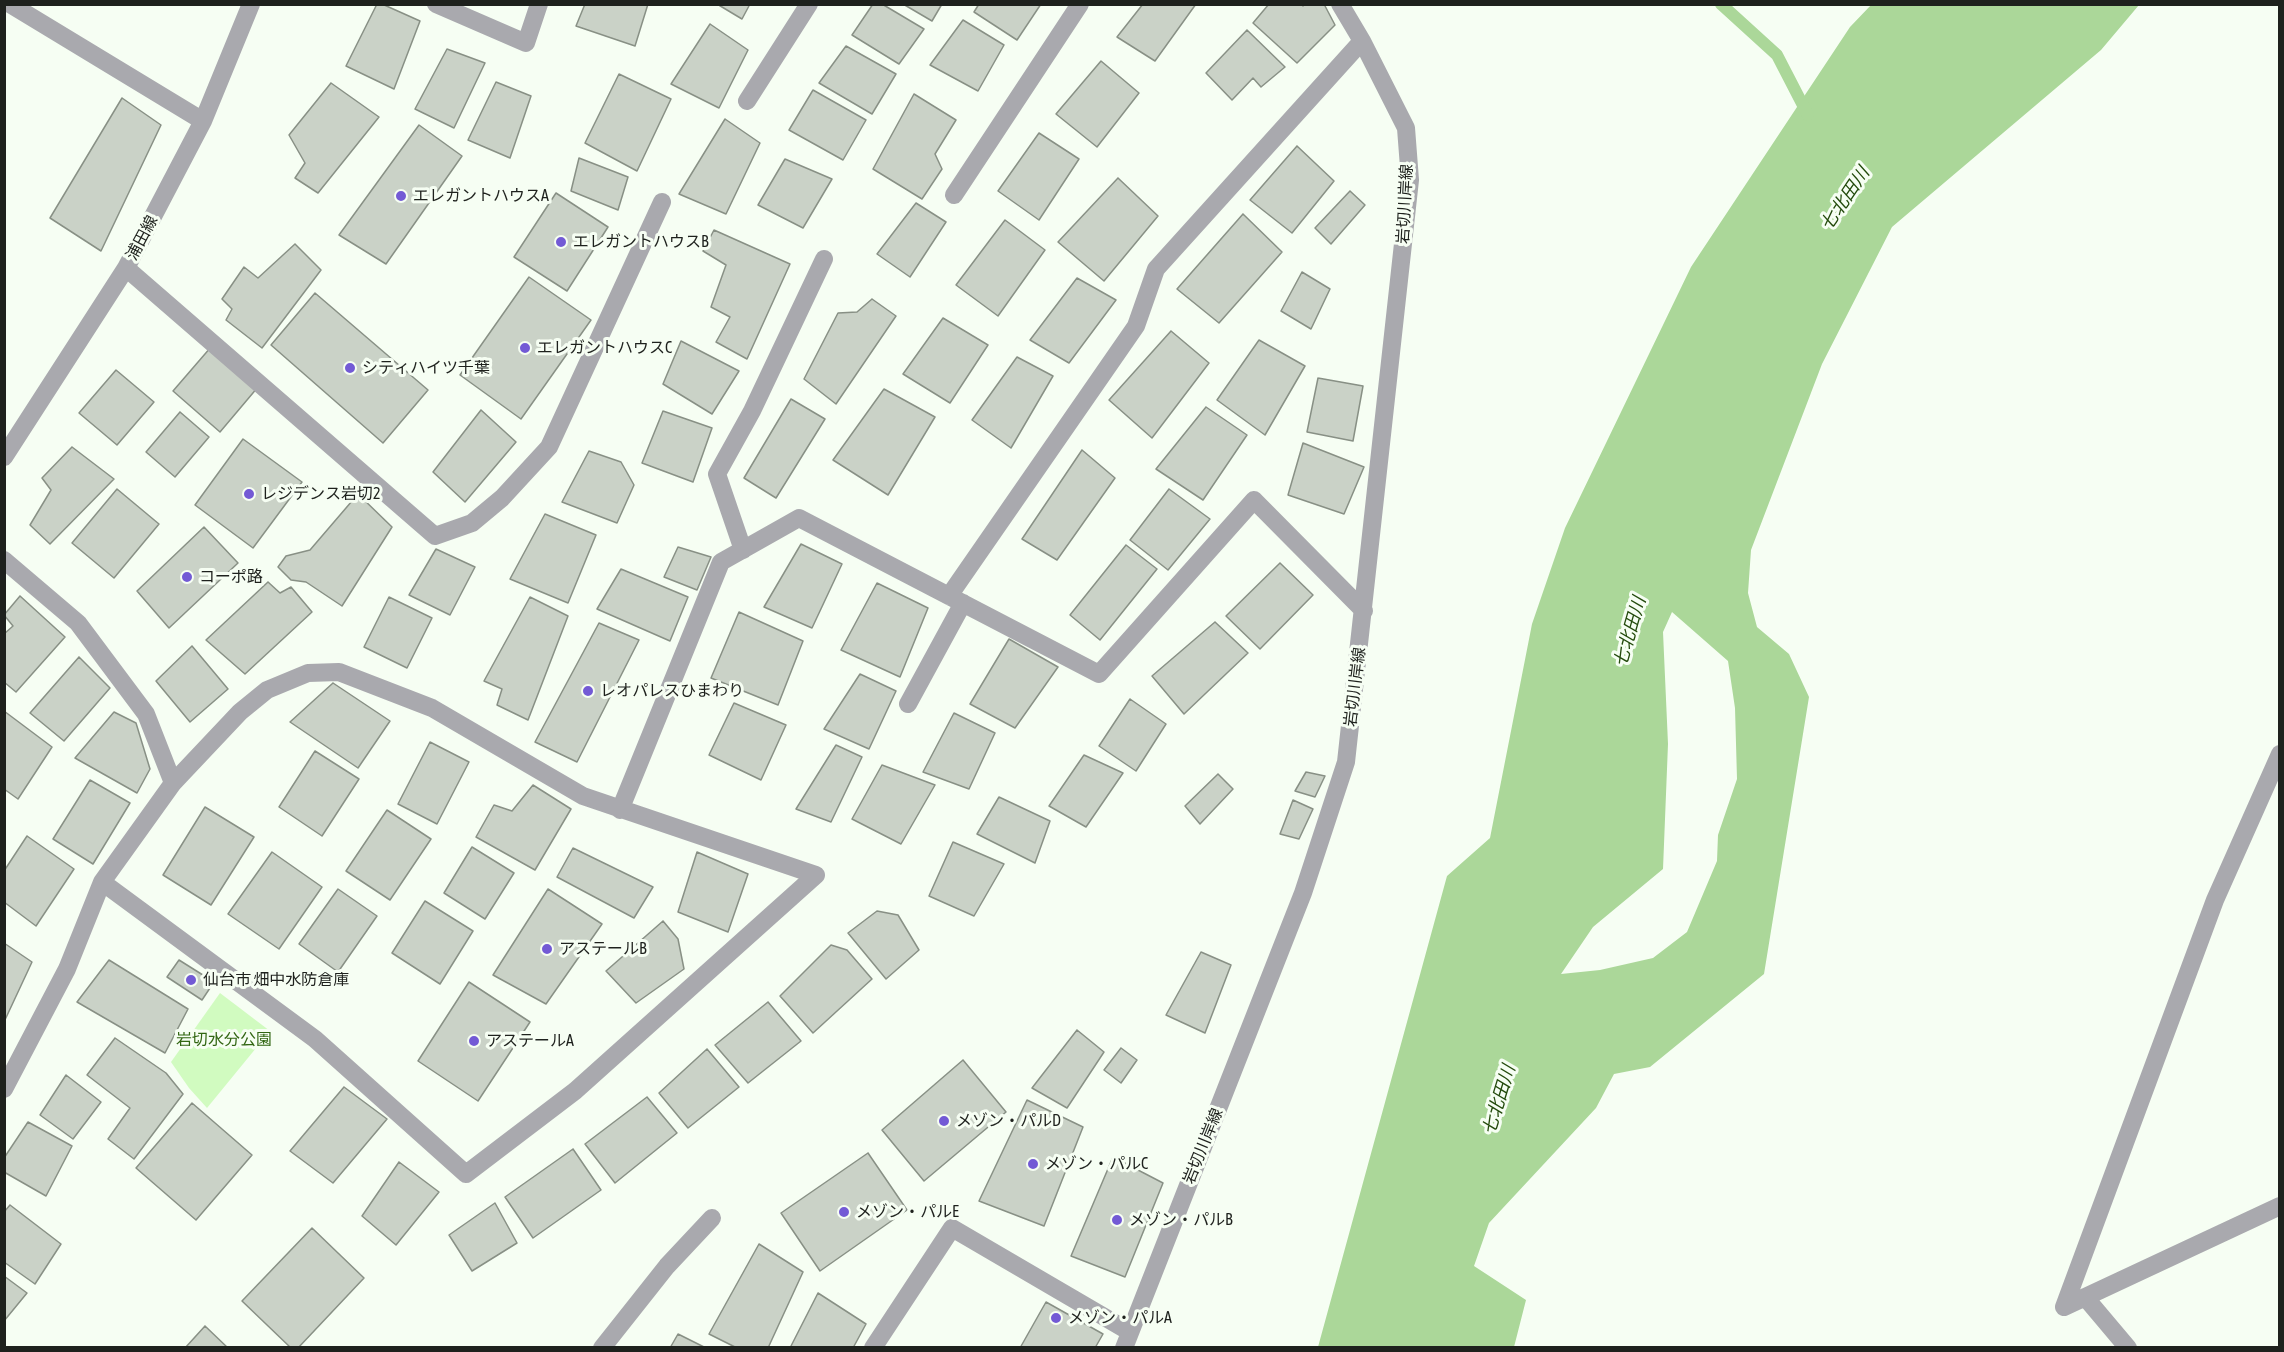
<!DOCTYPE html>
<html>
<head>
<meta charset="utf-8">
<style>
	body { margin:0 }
	#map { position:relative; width:2284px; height:1352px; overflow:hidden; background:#f6fef3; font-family:"Asap Condensed",sans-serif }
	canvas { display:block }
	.frame { position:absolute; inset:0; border:6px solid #1e211d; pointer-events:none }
</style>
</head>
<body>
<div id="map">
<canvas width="2284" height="1352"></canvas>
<div class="frame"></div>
</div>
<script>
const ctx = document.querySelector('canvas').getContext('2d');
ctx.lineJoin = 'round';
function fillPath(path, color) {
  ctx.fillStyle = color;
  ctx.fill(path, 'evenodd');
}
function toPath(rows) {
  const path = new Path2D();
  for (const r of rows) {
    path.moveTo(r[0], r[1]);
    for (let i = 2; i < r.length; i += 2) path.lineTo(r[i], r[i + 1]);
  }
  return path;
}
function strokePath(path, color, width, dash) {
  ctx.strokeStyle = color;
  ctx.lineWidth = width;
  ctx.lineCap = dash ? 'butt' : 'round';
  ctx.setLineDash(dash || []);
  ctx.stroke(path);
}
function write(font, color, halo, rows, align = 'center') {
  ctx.font = font + ' "Asap Condensed","Noto Sans JP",sans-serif';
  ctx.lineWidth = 6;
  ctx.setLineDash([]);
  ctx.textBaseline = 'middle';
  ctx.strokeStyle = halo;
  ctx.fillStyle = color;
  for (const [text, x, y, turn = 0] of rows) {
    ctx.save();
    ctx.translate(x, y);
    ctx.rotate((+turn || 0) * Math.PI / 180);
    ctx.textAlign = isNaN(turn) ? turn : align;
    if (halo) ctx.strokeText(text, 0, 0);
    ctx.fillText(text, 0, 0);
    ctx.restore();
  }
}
fillPath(toPath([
	[220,993,270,1031,207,1108,189,1088,171,1062]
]), '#d1fbc0');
fillPath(toPath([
	[1872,4,2139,5,2101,50,1892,227,1822,364,1751,550,1748,593,1757,627,1789,654,1809,697,1764,974,1650,1067,1614,1074,1596,1108,1489,1223,1474,1266,1526,1300,1514,1347,1318,1347,1447,876,1490,838,1532,624,1565,528,1691,267,1850,27],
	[1672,612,1728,661,1735,708,1737,779,1718,835,1717,861,1687,932,1653,958,1600,970,1561,974,1593,927,1663,869,1668,744,1663,632]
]), '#abd799');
strokePath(toPath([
	[1721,4,1777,55,1808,115]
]), '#abd799', 12);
const building = toPath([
	[377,4,382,4,420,21,394,89,346,66,377,4],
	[585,4,648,4,635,46,576,26,585,4],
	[717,4,750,4,742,19,717,4],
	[873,4,882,4,924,29,899,64,852,35,873,4],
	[903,4,942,4,932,21,903,4],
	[979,4,1041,4,1017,40,974,12,979,4],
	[1143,4,1196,4,1155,61,1117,37,1143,4],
	[1269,4,1301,4,1303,6,1305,4,1324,4,1335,25,1297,63,1253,23,1269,4],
	[963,20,1004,45,978,91,930,65,963,20],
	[710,24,748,50,719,108,671,84,710,24],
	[1247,30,1285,67,1261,87,1253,78,1232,100,1206,73,1247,30],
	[846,46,896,74,872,114,819,83,846,46],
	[447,49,485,63,454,128,415,109,447,49],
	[1101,61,1139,93,1097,147,1056,114,1101,61],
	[619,74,671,99,637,171,585,143,619,74],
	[496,82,531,96,510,158,468,140,496,82],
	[331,83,379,117,318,193,295,178,305,163,289,135,331,83],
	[813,90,866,120,843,160,789,130,813,90],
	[914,94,956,120,935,154,942,169,922,199,873,169,914,94],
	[122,98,161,125,101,251,50,218,122,98],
	[725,119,760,143,726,214,679,194,725,119],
	[419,125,462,156,386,264,339,235,419,125],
	[1039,133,1079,159,1039,220,998,191,1039,133],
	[1297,146,1334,181,1292,233,1250,200,1297,146],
	[579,158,628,177,618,210,571,191,579,158],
	[785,159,832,179,803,228,758,205,785,159],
	[1118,178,1158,216,1104,281,1058,242,1118,178],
	[1350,191,1365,205,1331,244,1315,228,1350,191],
	[556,193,608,227,567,291,514,257,556,193],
	[916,203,946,222,910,277,877,254,916,203],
	[1243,214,1282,252,1219,323,1177,289,1243,214],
	[1005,220,1045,250,998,316,956,285,1005,220],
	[714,230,790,264,747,359,716,342,730,317,711,307,726,265,703,251,714,230],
	[295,244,321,270,262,348,226,320,232,309,222,299,244,267,258,278,295,244],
	[1302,272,1330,289,1311,329,1281,311,1302,272],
	[529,277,591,320,521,419,460,375,529,277],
	[1077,278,1116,300,1069,363,1030,340,1077,278],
	[315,293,428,390,383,443,271,345,315,293],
	[872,299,896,316,836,404,804,379,838,313,857,312,872,299],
	[943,318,988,345,950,403,903,374,943,318],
	[1171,331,1209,363,1152,438,1109,400,1171,331],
	[1259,340,1305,366,1265,435,1217,400,1259,340],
	[681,341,739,371,712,414,663,384,681,341],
	[211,347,258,387,220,432,173,391,211,347],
	[1017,357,1053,376,1011,448,972,420,1017,357],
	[116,370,154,402,117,445,79,413,116,370],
	[1318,378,1363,386,1353,441,1307,432,1318,378],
	[884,389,935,417,888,495,833,460,884,389],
	[791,399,825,419,776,498,744,478,791,399],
	[1206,407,1247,435,1203,500,1156,469,1206,407],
	[481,410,516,442,465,502,433,472,481,410],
	[663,411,712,428,693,482,642,463,663,411],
	[180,412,209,437,175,477,146,452,180,412],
	[243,439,302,482,253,548,195,505,243,439],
	[1303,443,1364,467,1344,514,1288,495,1303,443],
	[72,447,114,479,50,544,30,525,51,490,42,478,72,447],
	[1082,450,1115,478,1057,560,1022,539,1082,450],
	[589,451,621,462,634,485,617,523,562,502,589,451],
	[117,489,159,524,114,578,72,543,117,489],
	[1169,489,1210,519,1168,570,1130,540,1169,489],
	[358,494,392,527,342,606,306,582,291,580,278,567,286,556,310,550,358,494],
	[545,514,596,535,568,603,510,579,545,514],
	[204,527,238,563,169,628,137,591,204,527],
	[801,544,842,564,812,628,764,607,801,544],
	[1126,545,1157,569,1100,640,1070,615,1126,545],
	[678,547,711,557,697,590,664,577,678,547],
	[436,549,475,567,450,615,409,595,436,549],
	[1280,563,1313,595,1260,649,1226,616,1280,563],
	[621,569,688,597,670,641,597,609,621,569],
	[268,582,280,593,291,587,312,612,245,674,206,640,268,582],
	[877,583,928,608,900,677,841,650,877,583],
	[20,596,65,637,16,692,4,682,4,634,13,626,4,615,20,596],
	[389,597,432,618,407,668,364,647,389,597],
	[530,597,568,616,528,720,497,705,502,689,484,681,530,597],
	[739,612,803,641,778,705,711,678,739,612],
	[1215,622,1248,653,1184,714,1152,676,1215,622],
	[599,623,639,640,577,762,535,742,599,623],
	[1009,639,1058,667,1015,728,970,704,1009,639],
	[192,646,228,689,190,722,156,681,192,646],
	[79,657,110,688,64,741,30,713,79,657],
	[860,674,896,691,869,749,824,729,860,674],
	[333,683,390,721,358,768,290,722,333,683],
	[1130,699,1166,724,1136,771,1099,746,1130,699],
	[734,703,786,725,761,780,709,755,734,703],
	[4,711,52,747,18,799,4,789,4,711],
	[114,712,136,723,150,769,137,793,75,758,114,712],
	[954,713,995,733,969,789,923,772,954,713],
	[430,742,469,762,437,824,398,804,430,742],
	[836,745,862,757,831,822,796,809,836,745],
	[315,751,359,779,322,836,279,807,315,751],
	[1084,755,1123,773,1086,827,1049,806,1084,755],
	[882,765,935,785,901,844,852,819,882,765],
	[1306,772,1325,776,1315,797,1295,791,1306,772],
	[1218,774,1233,789,1200,824,1185,806,1218,774],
	[90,780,130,803,93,864,53,839,90,780],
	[533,785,571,809,535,870,476,837,494,805,512,811,533,785],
	[999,797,1050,821,1035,863,977,834,999,797],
	[1293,800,1313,809,1299,839,1280,834,1293,800],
	[205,807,254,837,211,905,163,875,205,807],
	[387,810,431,839,390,900,346,871,387,810],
	[27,836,74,869,36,926,4,902,4,871,27,836],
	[953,842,1004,864,974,916,929,896,953,842],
	[472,847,514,873,485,919,444,893,472,847],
	[573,848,653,887,634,918,557,877,573,848],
	[272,852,322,887,279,949,228,914,272,852],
	[697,852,748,874,728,932,678,912,697,852],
	[338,889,377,916,338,972,299,944,338,889],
	[548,889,602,924,546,1004,493,975,548,889],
	[425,901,473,931,440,984,392,953,425,901],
	[877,911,898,915,919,950,886,979,848,933,877,911],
	[663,921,678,939,684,969,636,1003,606,971,663,921],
	[4,943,32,962,4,1022,4,943],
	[831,945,847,950,872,979,813,1033,780,996,831,945],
	[1201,952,1231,965,1205,1033,1166,1015,1201,952],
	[109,960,188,1009,165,1053,77,1002,109,960],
	[179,960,214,982,202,1000,167,977,179,960],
	[469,982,530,1022,478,1101,418,1061,469,982],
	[768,1002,801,1041,748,1083,715,1045,768,1002],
	[1077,1030,1104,1052,1067,1108,1032,1088,1077,1030],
	[115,1038,166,1073,183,1094,134,1159,108,1139,130,1108,87,1075,115,1038],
	[1121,1048,1137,1060,1121,1083,1104,1070,1121,1048],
	[707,1049,739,1087,688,1128,659,1093,707,1049],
	[963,1060,1006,1112,924,1181,882,1130,963,1060],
	[66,1075,101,1102,73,1139,40,1115,66,1075],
	[344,1087,387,1119,333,1183,290,1151,344,1087],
	[647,1097,677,1133,615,1183,585,1144,647,1097],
	[1027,1100,1083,1127,1044,1226,979,1201,1027,1100],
	[192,1103,252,1155,196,1220,136,1168,192,1103],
	[28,1122,72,1146,46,1196,4,1172,4,1158,28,1122],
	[573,1149,601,1190,533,1238,505,1197,573,1149],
	[868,1153,907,1210,820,1271,781,1213,868,1153],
	[1113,1157,1163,1183,1125,1277,1071,1256,1113,1157],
	[399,1162,439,1192,396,1245,362,1216,399,1162],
	[495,1203,517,1243,472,1271,449,1235,495,1203],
	[10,1205,61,1244,35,1284,4,1262,4,1212,10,1205],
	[312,1228,364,1278,298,1348,291,1348,242,1301,312,1228],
	[759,1244,803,1272,768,1348,737,1348,709,1334,759,1244],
	[4,1276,27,1293,4,1321,4,1276],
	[818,1293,866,1324,853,1348,790,1348,818,1293],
	[1046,1302,1103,1334,1095,1348,1020,1348,1046,1302],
	[205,1326,228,1348,185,1348,205,1326],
	[678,1334,706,1348,670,1348,678,1334]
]);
fillPath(building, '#cad2c7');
strokePath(building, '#889085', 1.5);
strokePath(toPath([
	[10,4,203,121],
	[436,4,526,43,539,4],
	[747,101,809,4],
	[954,195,1080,4],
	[126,268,435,536,472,523,502,498,549,447,662,202],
	[4,457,126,268,203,121,251,4],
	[743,550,717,474,752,411,824,259],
	[4,560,78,623,146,714,173,783],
	[949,596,1136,326,1156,269,1362,41],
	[908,704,963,603],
	[620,810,721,562,799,518,1099,674,1254,500,1364,611],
	[4,1089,67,969,102,882,173,783,240,712,267,690,308,673,339,672,432,708,583,796,816,875,575,1091,466,1174,315,1039,102,882],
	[2085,1297,2128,1348],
	[2064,1307,2215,900,2280,754],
	[2064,1307,2280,1206],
	[602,1348,667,1266,712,1218],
	[873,1348,952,1228,1130,1332],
	[1124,1348,1303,893,1346,762,1410,180,1406,128,1362,41,1340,4]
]), '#a9a9ae', 18);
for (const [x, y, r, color] of [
	[401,196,6,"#735ad5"],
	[561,242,6,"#735ad5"],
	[525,348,6,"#735ad5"],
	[350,368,6,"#735ad5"],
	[249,494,6,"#735ad5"],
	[187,577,6,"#735ad5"],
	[588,691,6,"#735ad5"],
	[547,949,6,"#735ad5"],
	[191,980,6,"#735ad5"],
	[474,1041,6,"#735ad5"],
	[944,1121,6,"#735ad5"],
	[1033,1164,6,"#735ad5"],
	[844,1212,6,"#735ad5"],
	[1117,1220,6,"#735ad5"],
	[1056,1318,6,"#735ad5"]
]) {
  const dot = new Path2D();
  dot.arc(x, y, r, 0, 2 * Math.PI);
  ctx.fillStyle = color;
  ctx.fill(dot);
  strokePath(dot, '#f6fef3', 2);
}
write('16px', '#1e211d', '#f6fef3', [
	["エレガントハウスA",413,196],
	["エレガントハウスB",573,242],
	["エレガントハウスC",537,348],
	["シティハイツ千葉",362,368],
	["レジデンス岩切2",261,494],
	["コーポ路",199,577],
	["レオパレスひまわり",600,691],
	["アステールB",559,949],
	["仙台市 畑中水防倉庫",203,980],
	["アステールA",486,1041],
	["メゾン・パルD",956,1121],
	["メゾン・パルC",1045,1164],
	["メゾン・パルE",856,1212],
	["メゾン・パルB",1129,1220],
	["メゾン・パルA",1068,1318]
], 'left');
write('16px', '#1e211d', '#f6fef3', [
	["岩切川岸線",1405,204,-87],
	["浦田線",142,238,-62],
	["岩切川岸線",1355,687,-83],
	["岩切川岸線",1203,1146,-68]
]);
write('16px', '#326613', '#f6fef3', [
	["岩切水分公園",224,1040]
]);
write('italic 18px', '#234b0c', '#f6fef3', [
	["七北田川",1845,199,-56],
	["七北田川",1630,632,-74],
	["七北田川",1499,1100,-73]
]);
</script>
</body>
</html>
